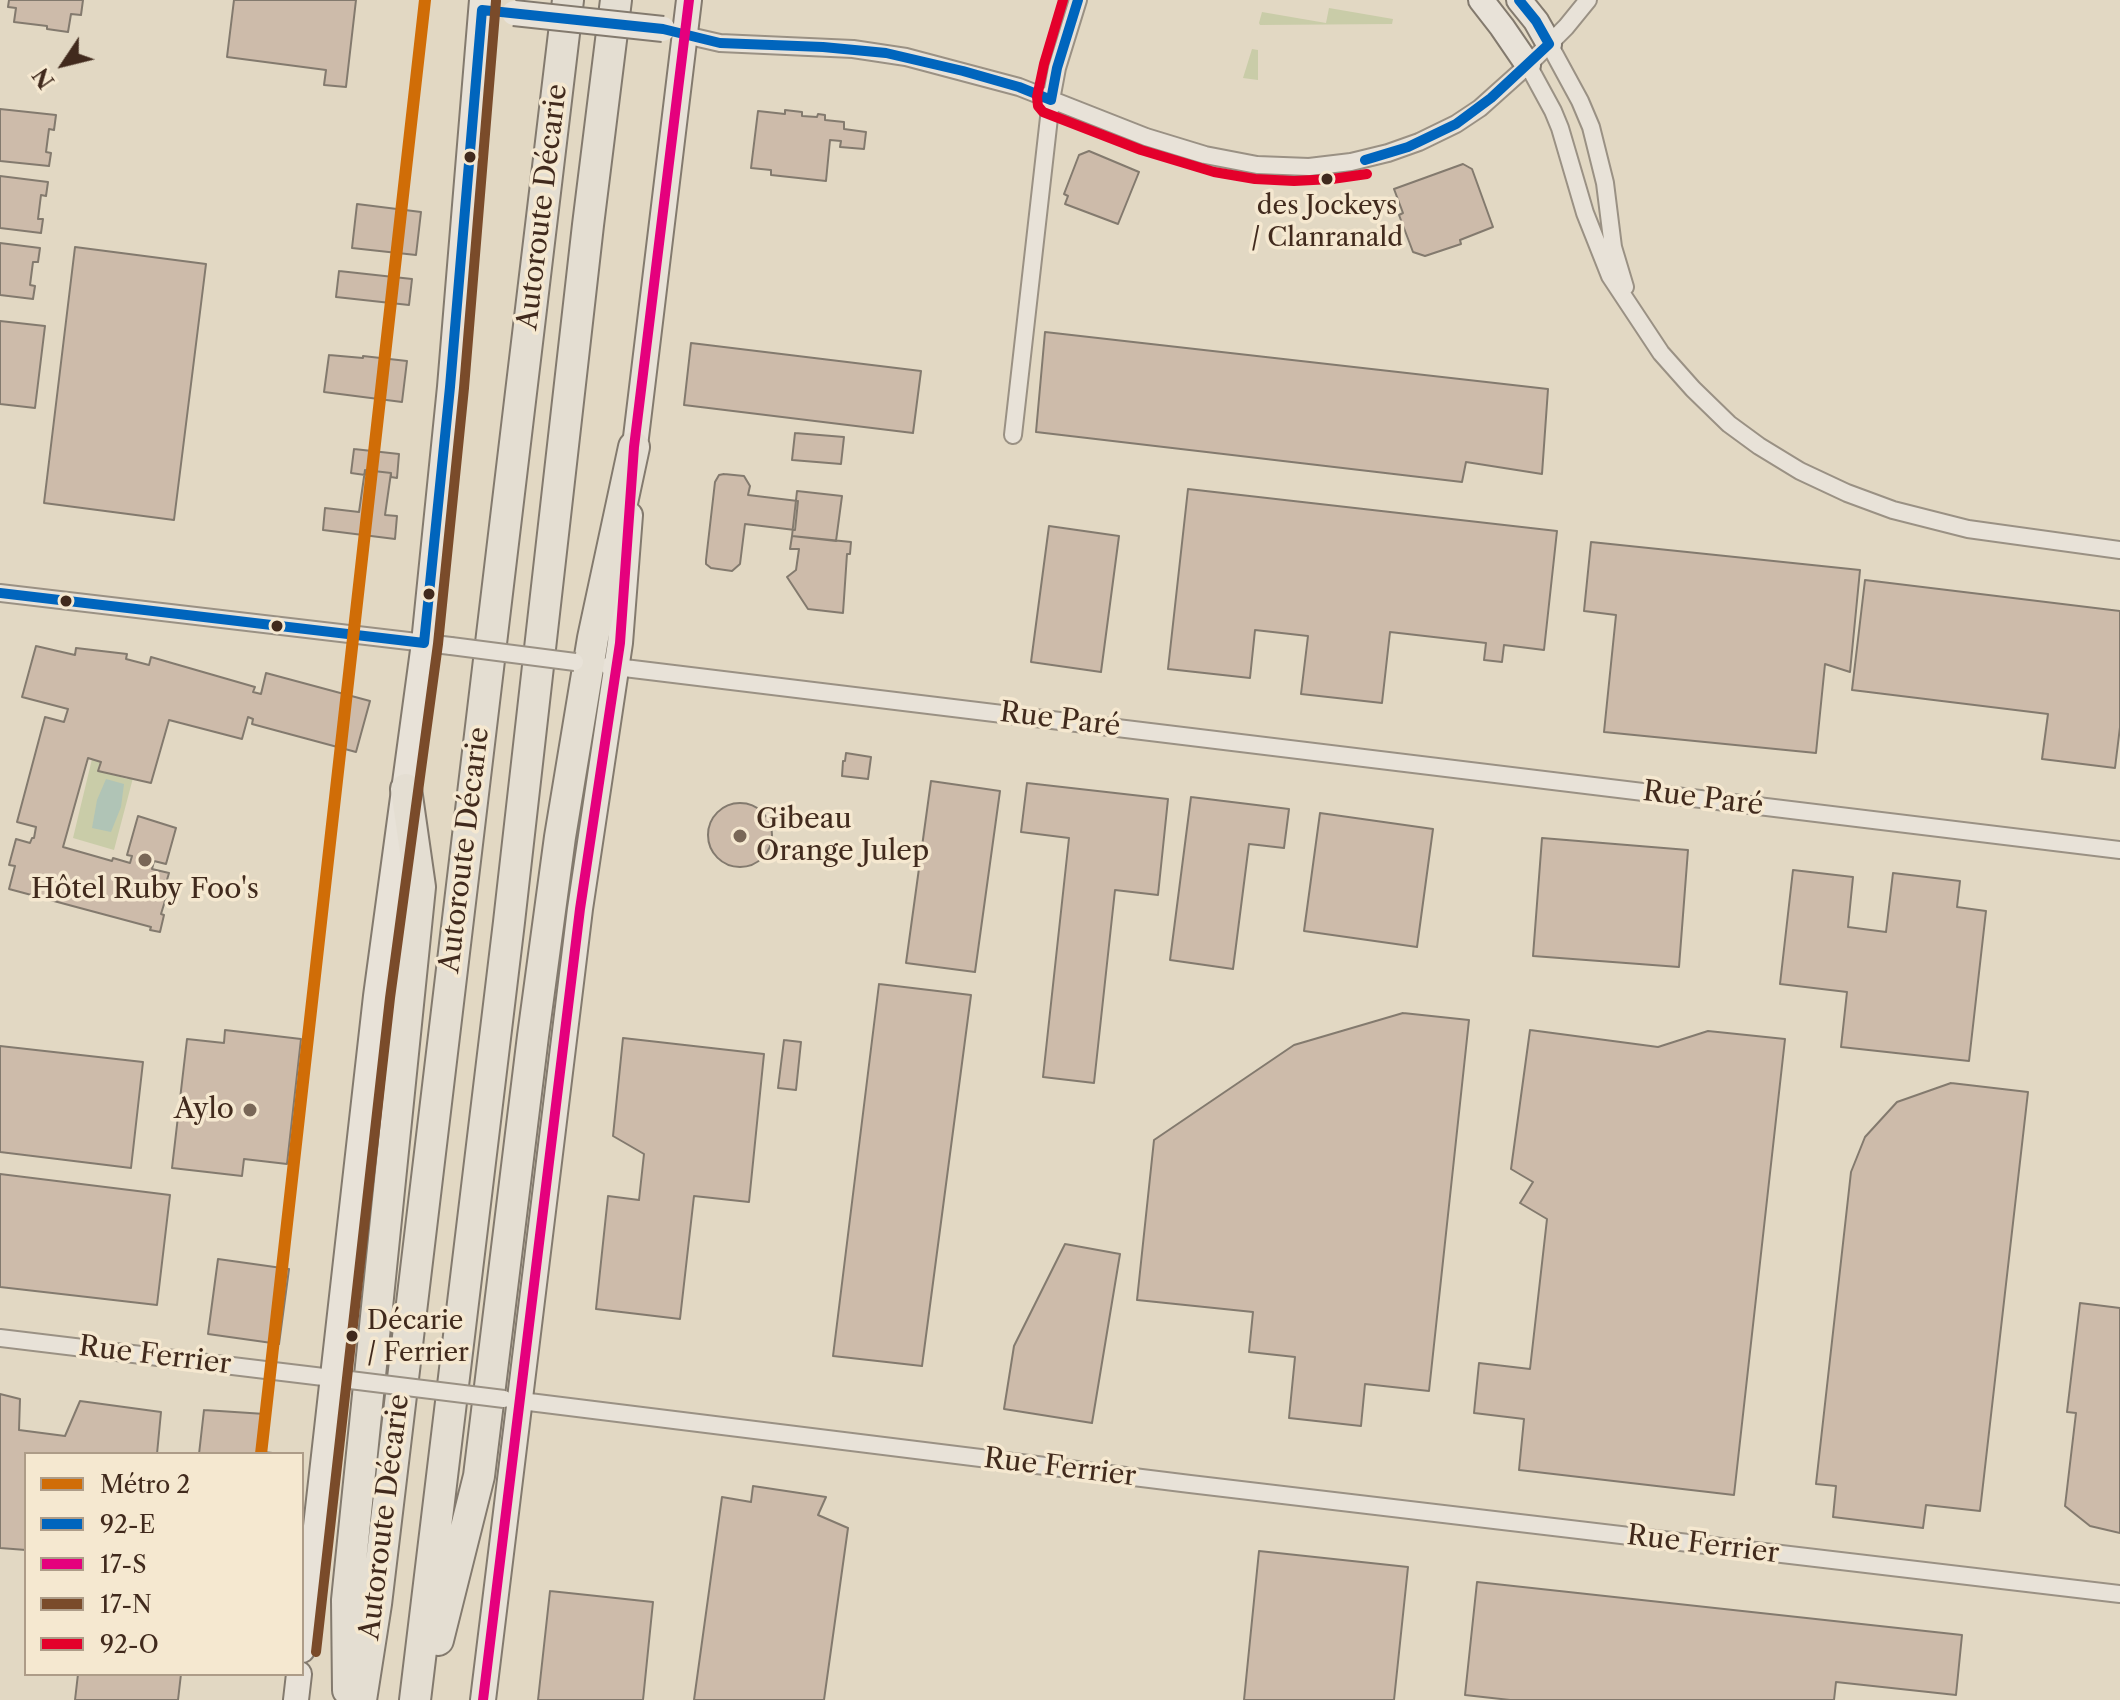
<!DOCTYPE html>
<html>
<head>
<meta charset="utf-8">
<style>
	body { margin:0 }
	#map { position:relative; width:2120px; height:1700px; overflow:hidden; background:#e2d8c3; font-family:"Libre Caslon Text",serif }
	canvas { display:block }
	.legend { position:absolute; left:24px; top:1452px; width:280px; height:224px; box-sizing:border-box; background:#f5e8d0; border:2px solid #ad9c88; margin:0; padding:10px 14px; list-style:none; font-size:24px; color:#412a1d }
	.legend li { display:flex; align-items:center; gap:16px; height:40px }
	.legend b { width:40px; border:2px solid #ad9c88 }
	.north { position:absolute; left:24px; top:24px; width:80px; height:80px; -webkit-text-stroke:6px #f5e8d0; paint-order:stroke; rotate:235deg; font-size:22px; font-weight:700; line-height:32px; text-align:center; color:#412a1d }
	.north::after { content:''; display:block; margin:auto; width:28px; height:36px; background:#412a1d; clip-path:polygon(50% 0,100% 100%,50% 72%,0 100%) }
</style>
</head>
<body>
<div id="map">
<canvas width="2120" height="1700"></canvas>
<ul class="legend">
<li><b style="height:10px;background:#d06d07"></b>Métro 2</li>
<li><b style="height:10px;background:#0065bd"></b>92-E</li>
<li><b style="height:10px;background:#e5007d"></b>17-S</li>
<li><b style="height:10px;background:#7a4b2a"></b>17-N</li>
<li><b style="height:10px;background:#e4002b"></b>92-O</li>
</ul>
<div class="north">N</div>
</div>
<script>
const ctx = document.querySelector('canvas').getContext('2d');
ctx.lineJoin = 'round';
function fillPath(path, color) {
  ctx.fillStyle = color;
  ctx.fill(path, 'evenodd');
}
function toPath(rows) {
  const path = new Path2D();
  for (const r of rows) {
    if (r.length === 3) {
      path.moveTo(r[0] + r[2], r[1]);
      path.arc(r[0], r[1], r[2], 0, 2 * Math.PI);
      continue;
    }
    path.moveTo(r[0], r[1]);
    for (let i = 2; i < r.length; i += 2) path.lineTo(r[i], r[i + 1]);
  }
  return path;
}
function strokePath(path, color, width, dash) {
  ctx.strokeStyle = color;
  ctx.lineWidth = width;
  ctx.lineCap = dash ? 'butt' : 'round';
  ctx.setLineDash(dash || []);
  ctx.stroke(path);
}
function write(font, color, halo, rows, align = 'center') {
  ctx.font = font + ' "Libre Caslon Text",serif';
  ctx.lineWidth = 7;
  ctx.setLineDash([]);
  ctx.textBaseline = 'middle';
  ctx.strokeStyle = halo;
  ctx.fillStyle = color;
  for (const [text, x, y, turn = 0] of rows) {
    ctx.save();
    ctx.translate(x, y);
    ctx.rotate((+turn || 0) * Math.PI / 180);
    ctx.textAlign = isNaN(turn) ? turn : align;
    if (halo) ctx.strokeText(text, 0, 0);
    ctx.fillText(text, 0, 0);
    ctx.restore();
  }
}
fillPath(toPath([
	[1329,8,1393,19,1392,24,1260,25,1259,23,1262,12,1326,23],
	[1252,49,1258,50,1258,80,1243,78],
	[92,759,101,762,99,771,127,779,128,777,133,778,114,850,73,838]
]), '#c9cca8');
fillPath(toPath([
	[106,779,124,784,121,807,111,832,92,828,97,800]
]), '#b0c4b6');
const building = toPath([
	[9,0,83,0,81,15,71,14,68,32,47,29,47,26,14,22,16,8,8,7,9,0],
	[234,0,356,0,346,87,324,85,326,70,227,57,234,0],
	[0,109,56,115,54,130,49,129,46,152,51,153,49,166,0,161,0,109],
	[785,110,802,112,802,116,817,117,818,114,825,115,825,120,844,122,844,129,866,132,864,149,840,147,841,141,830,140,826,181,771,175,771,170,751,168,758,111,785,114,785,110],
	[1089,151,1139,172,1118,224,1065,204,1068,196,1064,194,1079,155,1089,151],
	[1463,164,1472,169,1493,227,1460,240,1461,244,1425,256,1413,252,1399,215,1403,213,1394,189,1463,164],
	[0,176,48,182,46,196,41,195,38,219,43,219,41,233,0,228,0,176],
	[357,204,421,212,416,255,352,248,357,204],
	[0,243,40,248,38,262,33,262,30,285,35,286,33,299,0,295,0,243],
	[75,247,206,264,174,520,44,503,75,247],
	[339,271,412,279,409,305,336,297,339,271],
	[0,321,45,326,35,408,0,404,0,321],
	[1045,332,1548,389,1542,474,1466,462,1462,482,1036,432,1045,332],
	[691,343,921,371,913,433,684,405,691,343],
	[329,355,363,358,363,356,407,361,402,402,324,392,329,355],
	[795,433,844,437,841,464,792,460,795,433],
	[354,449,399,454,397,478,391,477,391,473,365,470,365,475,351,473,354,449],
	[365,470,391,473,385,515,397,516,395,539,323,530,325,508,359,512,365,470],
	[724,474,744,476,750,486,748,495,798,501,795,530,745,524,740,564,732,571,711,568,706,564,706,560,715,482,719,475,724,474],
	[1188,489,1557,531,1544,650,1504,645,1502,662,1484,660,1486,643,1390,632,1382,703,1301,694,1308,636,1255,630,1250,678,1168,669,1188,489],
	[797,491,842,496,836,541,792,536,797,491],
	[1049,526,1119,536,1101,672,1031,662,1049,526],
	[792,536,851,542,850,554,847,554,843,613,808,609,787,577,796,570,799,549,790,549,792,536],
	[1591,542,1860,570,1850,672,1825,664,1816,753,1604,732,1616,615,1584,611,1591,542],
	[1865,580,2120,611,2120,727,2115,768,2042,759,2048,714,1852,690,1865,580],
	[36,646,75,655,76,648,127,654,126,659,149,665,151,657,255,687,253,692,261,694,266,673,370,701,356,752,252,724,253,719,248,717,242,739,169,720,151,783,98,771,101,762,88,758,63,847,112,861,113,858,130,863,132,856,127,855,138,816,176,828,166,864,154,861,152,869,169,873,164,890,168,891,161,914,164,915,160,932,150,930,151,927,9,889,15,866,9,865,16,839,30,843,32,838,34,838,36,827,17,822,45,717,64,722,68,709,22,697,36,646],
	[846,753,871,757,868,779,842,776,843,761,845,761,846,753],
	[931,781,1000,791,975,972,906,963,931,781],
	[1027,783,1168,799,1158,895,1115,890,1094,1083,1043,1077,1069,838,1021,832,1027,783],
	[1191,797,1289,809,1284,848,1249,844,1233,969,1170,960,1191,797],
	[740,835,32],
	[1320,813,1433,829,1417,947,1304,931,1320,813],
	[1542,838,1688,850,1679,967,1533,956,1542,838],
	[1793,870,1853,877,1848,927,1886,932,1893,873,1960,881,1957,907,1986,911,1969,1061,1841,1047,1847,992,1780,984,1793,870],
	[879,984,971,995,922,1366,833,1356,879,984],
	[1403,1013,1469,1020,1429,1391,1365,1384,1361,1426,1289,1418,1295,1357,1249,1352,1253,1312,1137,1300,1154,1140,1294,1045,1403,1013],
	[225,1030,301,1039,287,1164,244,1159,242,1176,172,1168,187,1039,224,1043,225,1030],
	[1530,1030,1658,1047,1708,1031,1785,1039,1734,1495,1519,1470,1524,1419,1474,1413,1479,1363,1530,1369,1547,1219,1520,1203,1533,1182,1511,1169,1530,1030],
	[623,1038,764,1054,749,1202,694,1196,680,1319,596,1309,608,1196,639,1200,644,1154,613,1136,623,1038],
	[784,1040,801,1042,796,1090,778,1088,784,1040],
	[0,1046,143,1062,131,1168,0,1152,0,1046],
	[1951,1083,2028,1092,1980,1511,1926,1505,1923,1528,1833,1517,1836,1486,1816,1484,1851,1172,1865,1137,1897,1102,1951,1083],
	[0,1174,170,1195,157,1305,0,1287,0,1174],
	[1065,1244,1120,1254,1092,1423,1004,1409,1014,1346,1065,1244],
	[218,1259,289,1269,279,1344,208,1334,218,1259],
	[2080,1303,2120,1308,2120,1533,2090,1526,2065,1506,2076,1413,2067,1412,2080,1303],
	[0,1394,20,1399,19,1430,65,1436,80,1401,161,1412,157,1454,26,1454,26,1550,0,1548,0,1394],
	[204,1410,265,1414,263,1452,282,1454,199,1454,204,1410],
	[753,1486,826,1497,818,1515,848,1528,824,1700,694,1700,722,1497,751,1502,753,1486],
	[1259,1551,1408,1567,1394,1700,1244,1700,1259,1551],
	[1477,1582,1962,1635,1956,1695,1836,1682,1834,1700,1510,1700,1465,1695,1477,1582],
	[550,1591,653,1602,643,1700,538,1700,550,1591],
	[78,1674,181,1674,178,1700,75,1700,78,1674]
]);
fillPath(building, '#cdbbaa');
strokePath(building, '#837a6e', 2);
const street = toPath([
	[685,35,720,43,853,49,906,57,1019,87,1146,137,1205,155,1257,165,1309,167,1351,162,1388,153,1419,142,1456,124,1480,108,1528,65,1566,27,1588,0],
	[1549,44,1580,101,1591,127,1605,183,1613,247,1625,287],
	[1528,65,1553,111,1560,128,1585,213,1610,276,1661,353,1693,389,1729,424,1759,446,1800,471,1847,493,1893,510,1968,529,2120,550],
	[1013,435,1051,100,1057,68,1078,0],
	[0,593,451,646],
	[608,666,2120,850],
	[0,1338,340,1379],
	[513,1400,1190,1484,2120,1594]
]);
const secondary = toPath([
	[1481,0,1502,27,1528,65],
	[1519,0,1536,21,1549,44],
	[633,462,689,0],
	[302,1650,376,996,424,643,450,387,482,0],
	[296,1700,299,1674],
	[483,1700,580,909,620,643,630,515]
]);
const highway = toPath([
	[438,1640,479,1476,533,1036,560,837,593,638,634,447],
	[348,1690,347,1600,420,887,406,789],
	[361,1700,376,1604,568,0],
	[415,1700,509,922,588,225,616,0]
]);
strokePath(street, '#9a9184', 20);
strokePath(secondary, '#837a6e', 28);
strokePath(highway, '#837a6e', 34);
strokePath(street, '#e8e2d8', 16);
strokePath(secondary, '#e8e2d8', 24);
strokePath(highway, '#e4ded2', 30);
const streetBridge = toPath([
	[451,646,575,662],
	[350,1380,504,1399]
]);
const secondaryBridge = toPath([
	[514,13,663,29]
]);
strokePath(streetBridge, '#9a9184', 20, []);
strokePath(secondaryBridge, '#837a6e', 28, []);
strokePath(streetBridge, '#e8e2d8', 16);
strokePath(secondaryBridge, '#e8e2d8', 24);
strokePath(toPath([
	[1365,160,1408,147,1456,124,1491,98,1549,44,1536,21,1519,0],
	[0,593,424,643,450,387,482,10,663,29,720,43,823,47,886,53,963,71,1019,87,1051,100,1057,68,1078,0]
]), '#0065bd', 10);
strokePath(toPath([
	[483,1700,580,909,620,643,634,447,689,0]
]), '#e5007d', 10);
strokePath(toPath([
	[316,1652,390,998,438,644,464,388,496,1]
]), '#7a4b2a', 10);
strokePath(toPath([
	[1063,0,1044,64,1037,97,1038,106,1043,112,1141,150,1214,172,1255,179,1294,181,1332,179,1367,174]
]), '#e4002b', 10);
strokePath(toPath([
	[261,1454,425,0]
]), '#d06d07', 12);
for (const [x, y, r, color] of [
	[470,157,7,"#412a1d"],
	[1327,179,7,"#412a1d"],
	[429,594,7,"#412a1d"],
	[66,601,7,"#412a1d"],
	[277,626,7,"#412a1d"],
	[740,836,8,"#796757"],
	[145,860,8,"#796757"],
	[250,1110,8,"#796757"],
	[352,1336,7,"#412a1d"]
]) {
  const dot = new Path2D();
  dot.arc(x, y, r, 0, 2 * Math.PI);
  ctx.fillStyle = color;
  ctx.fill(dot);
  strokePath(dot, '#f5e8d0', 3);
}
write('26px', '#412a1d', '#f5e8d0', [
	["des Jockeys",1327,206],
	["/ Clanranald",1327,238],
	["Décarie",367,1321,"left"],
	["/ Ferrier",367,1353,"left"]
]);
write('28px', '#412a1d', '#f5e8d0', [
	["Autoroute Décarie",543,207,-83],
	["Rue Paré",1060,720,7],
	["Rue Paré",1703,799,7],
	["Autoroute Décarie",465,850,-83],
	["Rue Ferrier",155,1356,7],
	["Rue Ferrier",1060,1468,7],
	["Autoroute Décarie",385,1517,-83],
	["Rue Ferrier",1703,1545,7]
]);
write('28px', '#412a1d', '#f5e8d0', [
	["Gibeau",756,820],
	["Orange Julep",756,852],
	["Hôtel Ruby Foo's",145,890,"center"],
	["Aylo",234,1110,"right"]
], 'left');
</script>
</body>
</html>
